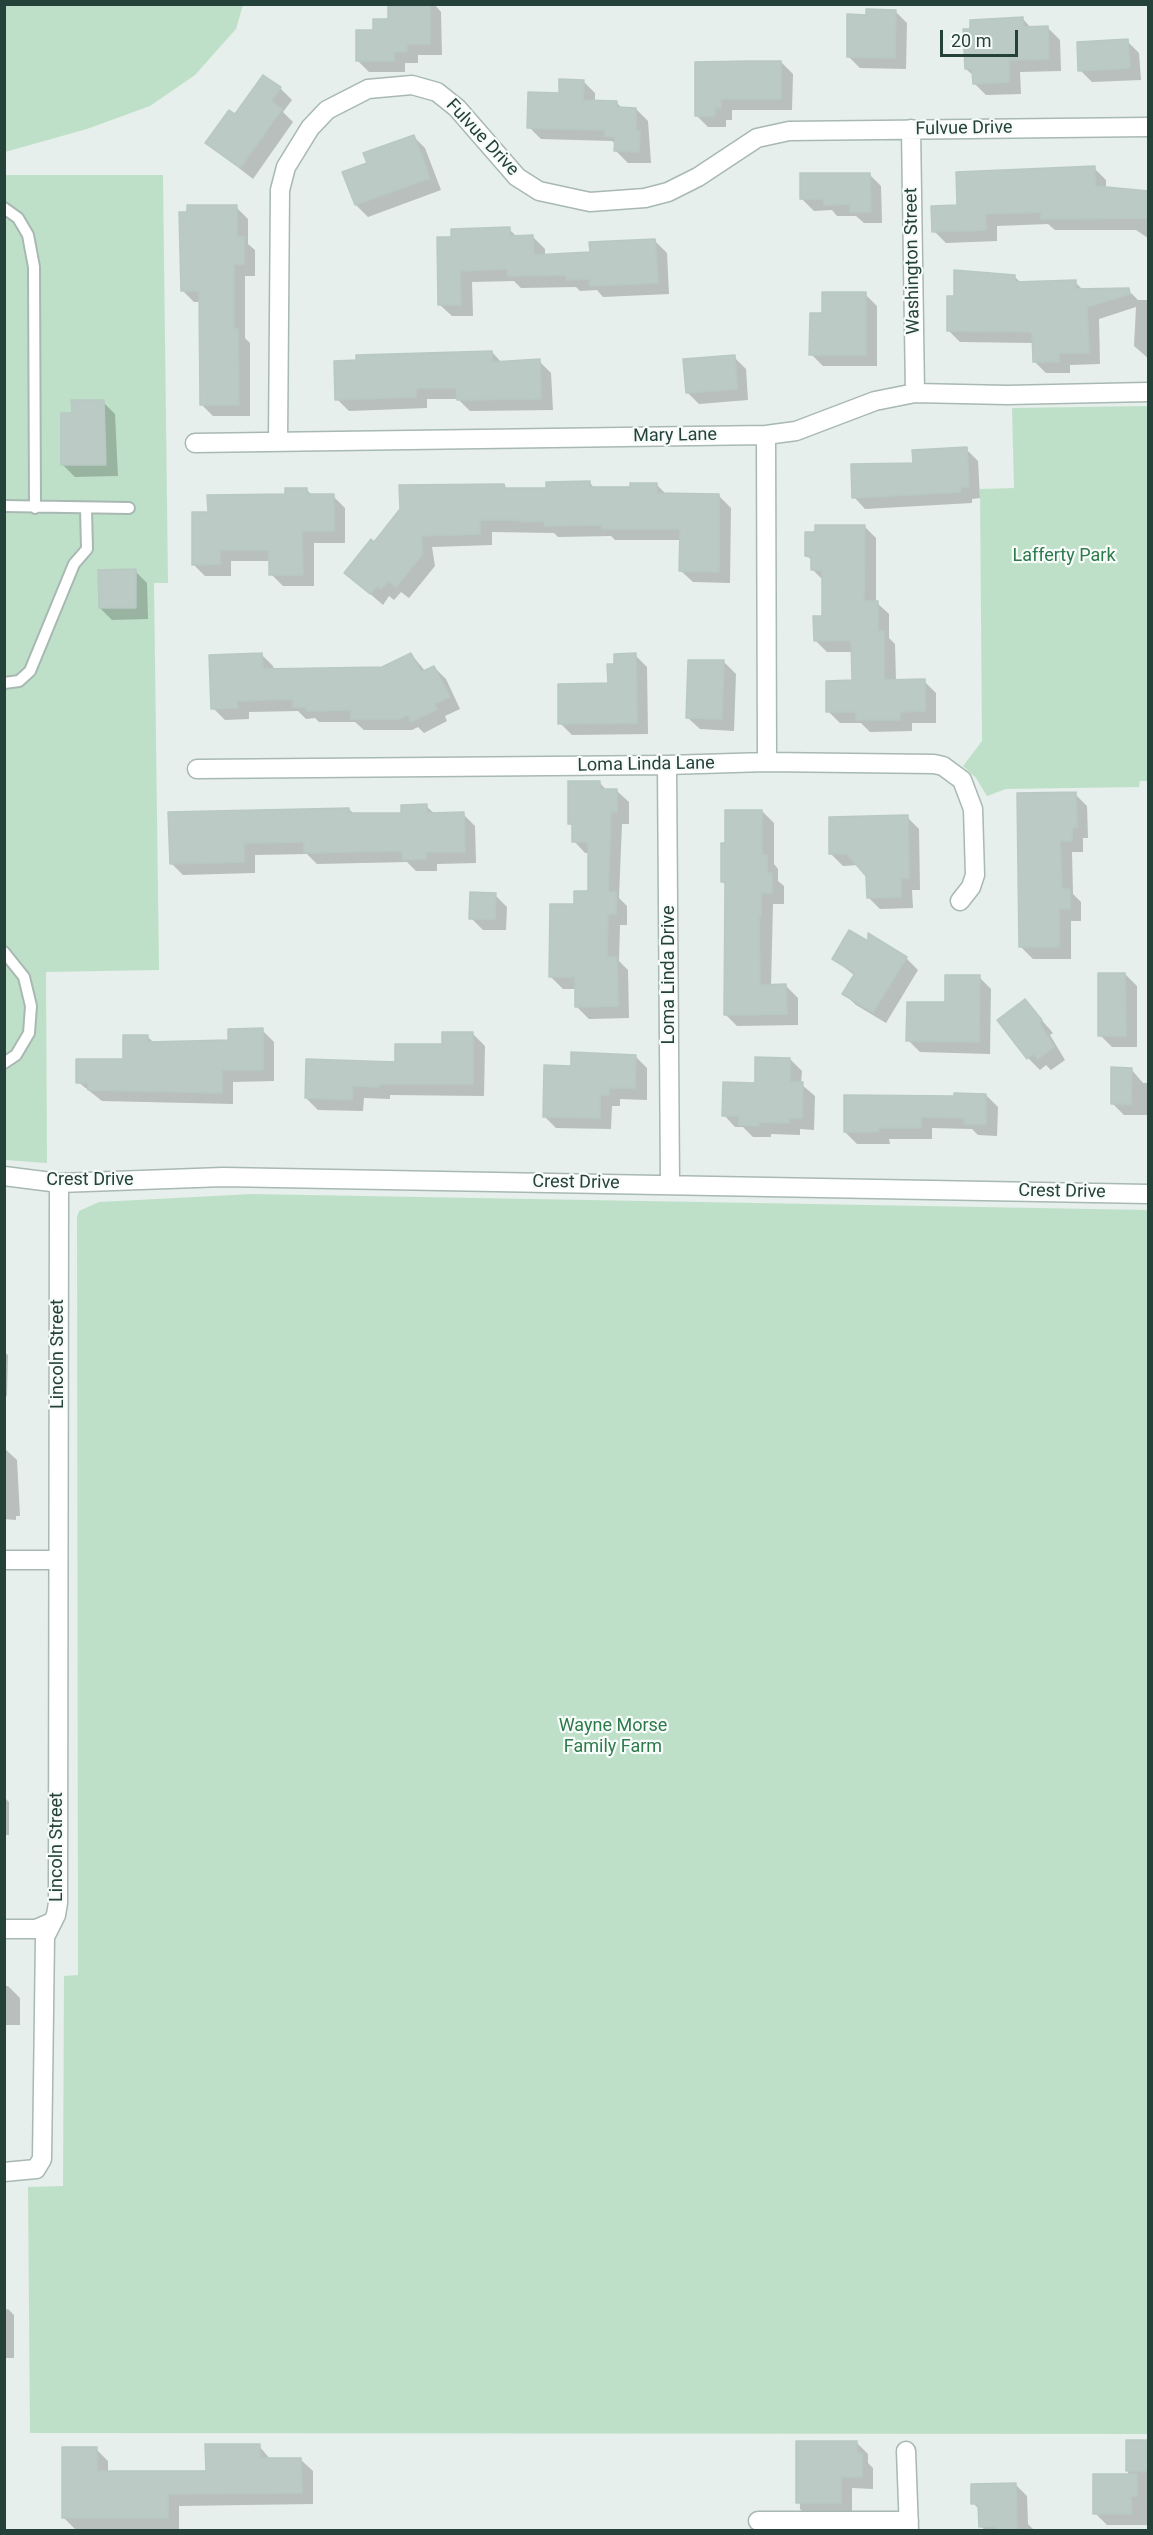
<!DOCTYPE html>
<html>
<head>
<meta charset="utf-8">
<style>
	body { margin:0 }
	#map { position:relative; width:1153px; height:2535px; overflow:hidden; background:#e6efeb; font-family:Roboto,sans-serif }
	canvas { display:block }
	.frame { position:absolute; inset:0; border:6px solid #24423a; pointer-events:none }
	.scale { position:absolute; left:940px; top:30px; width:78px; height:27px; box-sizing:border-box; border:3px solid #24423a; border-top:0; padding-left:8px; font-size:18px; line-height:21px; white-space:nowrap; color:#24423a; -webkit-text-stroke:4px #f7fbf9; paint-order:stroke }
</style>
</head>
<body>
<div id="map">
<canvas width="1153" height="2535"></canvas>
<div class="frame"></div>
<div class="scale">20 m</div>
</div>
<script>
const ctx = document.querySelector('canvas').getContext('2d');
ctx.lineJoin = 'round';
function fillPath(path, color) {
  ctx.fillStyle = color;
  ctx.fill(path, 'evenodd');
}
function toPath(rows) {
  const path = new Path2D();
  for (const r of rows) {
    path.moveTo(r[0], r[1]);
    for (let i = 2; i < r.length; i += 2) path.lineTo(r[i], r[i + 1]);
  }
  return path;
}
function strokePath(path, color, width, dash) {
  ctx.strokeStyle = color;
  ctx.lineWidth = width;
  ctx.lineCap = dash ? 'butt' : 'round';
  ctx.setLineDash(dash || []);
  ctx.stroke(path);
}
function write(font, color, halo, rows, align = 'center') {
  ctx.font = font + ' Roboto,sans-serif';
  ctx.lineWidth = 4.5;
  ctx.setLineDash([]);
  ctx.textBaseline = 'middle';
  ctx.strokeStyle = halo;
  ctx.fillStyle = color;
  for (const [text, x, y, turn = 0] of rows) {
    ctx.save();
    ctx.translate(x, y);
    ctx.rotate((+turn || 0) * Math.PI / 180);
    ctx.textAlign = isNaN(turn) ? turn : align;
    if (halo) ctx.strokeText(text, 0, 0);
    ctx.fillText(text, 0, 0);
    ctx.restore();
  }
}
fillPath(toPath([
	[4,5,5,4,243,5,236,29,195,75,150,106,87,129,5,152],
	[5,175,163,175,168,583,154,583,159,970,46,972,47,1163,5,1160],
	[1148,406,1148,781,1140,781,1139,787,1006,789,987,796,976,778,963,766,982,741,980,489,1014,488,1012,408],
	[252,1194,1148,1210,1148,2434,30,2433,28,2187,63,2186,64,1976,78,1975,77,1217,79,1211,99,1202]
]), '#bfe0c8');
fillPath(toPath([
	[389,4,434,4,441,12,442,55,418,55,418,63,405,63,405,72,369,72,357,60,374,32,390,20],
	[895,11,907,23,906,69,860,68,848,56,868,16],
	[1023,19,1032,29,1048,28,1060,40,1061,71,1020,72,1021,94,986,95,974,83,974,76,966,69],
	[1127,41,1139,53,1141,80,1092,82,1080,70],
	[781,62,793,74,792,110,732,110,732,120,726,120,726,127,708,127,696,115,696,64],
	[583,81,595,93,595,102,617,103,623,109,636,109,648,121,651,163,628,163,616,151,616,145,612,141,541,139,529,127,560,95],
	[280,88,292,100,283,112,293,122,253,179,207,143,236,116],
	[413,136,425,148,441,190,368,217,356,205],
	[1094,168,1106,180,1106,189,1148,193,1148,238,1136,230,1055,230,1048,224,997,226,997,241,946,243,934,231,959,207],
	[869,174,881,186,882,223,864,223,856,216,837,216,832,210,814,211,802,199],
	[236,207,248,219,248,244,255,250,255,276,245,276,245,338,250,343,250,416,213,416,201,404,200,302,194,302,182,290],
	[509,229,517,237,533,237,545,249,545,256,591,254,655,241,667,253,669,294,603,297,597,290,580,291,576,287,521,288,514,281,472,282,473,316,452,316,440,305,452,238],
	[1014,276,1022,284,1075,282,1084,291,1128,290,1138,300,1148,300,1148,358,1134,346,1136,307,1099,319,1100,364,1070,365,1070,373,1046,373,1034,361,1034,343,960,342,948,330,955,297],
	[865,294,877,306,877,366,823,366,811,354,823,314],
	[492,352,502,363,539,361,551,373,553,410,470,411,458,399,427,399,427,408,349,411,337,399],
	[734,357,746,369,748,400,699,404,687,392],
	[103,402,115,414,118,476,75,477,63,465,73,414],
	[966,449,978,461,980,498,972,499,972,503,865,509,854,497,914,465],
	[590,483,595,489,631,489,656,484,667,495,719,496,731,508,730,583,693,582,681,571,681,540,615,540,611,536,558,537,554,533,492,532,492,545,432,547,435,566,409,598,401,592,394,600,389,596,383,605,346,573,504,486,508,490,548,489],
	[307,490,313,496,333,496,345,508,345,543,314,543,314,586,283,586,271,574,271,561,231,561,231,576,205,576,193,564,209,513],
	[864,526,876,538,876,602,889,614,889,638,895,644,896,681,924,681,936,693,936,723,912,723,912,731,870,732,861,723,840,723,828,711,853,682,853,652,827,652,815,640,823,617,823,580,813,570,813,561,807,556],
	[135,571,147,583,148,619,112,620,100,608],
	[261,654,273,666,274,670,382,668,411,654,426,672,434,667,446,679,460,709,445,716,447,721,424,733,418,727,412,730,364,730,355,722,319,722,315,718,306,719,298,711,249,712,249,719,225,720,213,708],
	[635,655,647,667,648,734,572,735,560,723,609,685],
	[724,662,736,674,734,731,700,729,688,718],
	[600,783,607,791,617,791,629,802,629,824,622,824,619,898,627,906,627,925,620,925,619,961,628,970,629,1018,589,1019,577,1007,576,989,563,989,551,977,575,906,589,892,589,853,585,853,574,841,574,827,569,823],
	[1075,794,1087,806,1088,838,1083,838,1083,852,1072,852,1073,894,1081,902,1081,921,1071,921,1071,959,1033,959,1021,947],
	[426,806,435,814,463,814,475,826,476,863,437,864,437,871,416,871,407,862,317,864,307,854,255,855,255,873,183,875,171,863,349,809,354,814,403,814],
	[762,811,774,823,774,864,778,869,778,881,784,886,784,904,773,904,771,986,786,986,798,998,798,1025,737,1026,725,1014,726,885,722,882,727,844],
	[907,817,919,829,920,890,912,890,913,908,880,909,868,897,868,875,859,865,843,866,831,854],
	[495,895,507,907,506,930,483,930,471,918],
	[869,944,906,958,918,970,886,1023,856,1005,844,994,855,976,834,959],
	[1125,974,1137,986,1137,1047,1112,1047,1100,1035],
	[979,977,991,989,990,1054,920,1052,908,1040],
	[1025,1001,1053,1033,1050,1035,1065,1060,1051,1070,1046,1065,1040,1070,1028,1058],
	[262,1030,274,1042,274,1081,233,1082,233,1104,102,1101,78,1082,125,1060,148,1037,154,1043,229,1041],
	[473,1034,485,1046,484,1096,390,1095,390,1099,364,1098,363,1111,318,1110,306,1098],
	[635,1056,647,1068,647,1100,620,1099,620,1106,612,1106,611,1129,556,1128,544,1116,572,1067],
	[790,1059,802,1071,801,1084,815,1096,814,1130,800,1129,800,1135,771,1134,771,1137,753,1137,743,1127,735,1127,724,1115],
	[1131,1069,1143,1083,1148,1083,1148,1115,1124,1115,1112,1103],
	[986,1095,998,1107,997,1136,978,1135,972,1129,932,1128,932,1139,889,1139,890,1144,857,1144,845,1132,956,1097],
	[4,1352,8,1355,7,1396,4,1396],
	[4,1448,17,1460,20,1516,16,1516,16,1520,4,1519],
	[4,1797,9,1802,9,1835,4,1835],
	[4,1986,8,1986,20,1998,20,2025,4,2025],
	[8,2309,14,2315,14,2358,4,2358,4,2310],
	[798,2442,856,2442,868,2454,868,2463,873,2468,873,2489,852,2488,852,2521,812,2521,800,2509],
	[1128,2442,1148,2442,1148,2525,1107,2525,1095,2513,1128,2475],
	[259,2446,271,2460,301,2460,313,2471,313,2504,179,2506,179,2530,75,2529,63,2517,96,2449,108,2461,108,2472,207,2472],
	[1015,2484,1027,2496,1028,2524,1034,2530,985,2530,980,2526,980,2510,973,2503]
]), '#0003');
const building = toPath([
	[388,4,430,4,430,44,407,44,407,51,394,52,394,61,356,61,356,30,373,30,373,19,388,19,388,4],
	[866,9,896,10,895,58,847,57,847,14,866,15,866,9],
	[1023,17,1023,27,1048,26,1049,59,1009,60,1009,82,973,84,972,69,965,69,963,29,970,29,970,20,1023,17],
	[1128,39,1130,68,1078,71,1077,42,1128,39],
	[749,61,781,61,781,99,721,99,721,108,715,108,715,116,695,116,695,62,749,61],
	[263,75,281,87,271,101,282,109,240,168,205,143,229,110,235,114,263,75],
	[559,79,584,80,583,100,617,101,617,107,636,108,636,131,640,131,639,152,614,151,615,137,605,136,605,130,527,128,528,92,559,93,559,79],
	[414,135,430,178,355,205,342,172,367,163,363,153,414,135],
	[1095,166,1095,186,1149,191,1149,218,1041,219,1041,212,985,214,986,230,932,232,931,206,957,205,956,172,1095,166],
	[800,173,870,173,871,212,850,212,850,204,824,205,824,199,800,199,800,173],
	[187,205,237,205,237,237,244,237,244,264,234,264,234,329,238,329,239,405,200,405,199,291,181,291,179,212,187,212,187,205],
	[510,227,510,236,533,235,534,255,590,252,589,242,655,239,658,283,590,286,590,279,567,280,566,275,508,276,507,269,460,271,461,305,438,305,437,237,451,237,451,229,510,227],
	[954,270,1015,275,1015,282,1076,280,1076,289,1129,288,1130,294,1087,307,1089,353,1059,353,1059,362,1033,362,1032,332,947,331,947,296,954,296,954,270],
	[822,292,866,292,866,355,809,355,810,313,822,313,822,292],
	[492,351,492,362,540,359,541,399,457,400,456,388,416,388,416,397,335,400,334,361,356,360,356,355,492,351],
	[735,355,737,389,686,393,683,359,735,355],
	[71,400,104,400,106,465,61,465,61,413,72,413,71,400],
	[967,447,969,487,960,487,961,492,852,498,851,464,913,463,912,450,967,447],
	[590,481,590,487,630,487,630,483,657,483,657,493,719,494,719,572,679,571,680,529,602,529,602,525,545,526,544,521,520,522,520,520,480,520,480,534,421,536,423,554,396,587,388,581,381,589,377,586,370,594,344,573,371,539,374,542,400,509,399,485,504,484,505,488,546,488,546,482,590,481],
	[285,488,307,488,307,494,334,494,334,531,302,531,303,575,269,575,269,550,220,550,220,564,192,565,192,512,208,512,207,495,285,494,285,488],
	[815,525,865,525,864,601,878,601,878,631,884,631,884,680,925,679,925,711,900,712,900,720,856,720,856,712,826,712,826,681,852,680,851,640,814,641,813,616,822,616,822,570,811,570,811,557,805,556,805,532,815,532,815,525],
	[136,569,136,608,99,608,98,570,136,569],
	[262,653,263,669,382,667,411,653,421,672,434,666,450,697,434,704,437,709,411,722,408,715,399,719,351,719,351,710,306,711,306,707,293,707,293,699,237,701,238,708,211,709,209,655,262,653],
	[636,653,637,723,558,724,558,684,608,683,607,664,614,664,614,654,636,653],
	[688,660,724,660,722,719,686,718,688,660],
	[568,781,600,781,600,789,617,789,617,812,611,812,608,892,616,892,616,914,608,914,607,957,617,957,618,1006,575,1007,575,977,549,977,550,904,574,904,574,891,588,891,588,842,572,842,572,824,568,824,568,781],
	[1076,792,1077,827,1072,827,1072,841,1060,841,1062,889,1070,889,1070,909,1059,909,1059,947,1019,947,1017,793,1076,792],
	[427,804,427,813,464,812,465,852,426,852,426,859,403,860,402,851,304,853,304,842,244,843,244,862,170,864,168,812,349,808,349,813,401,813,401,805,427,804],
	[725,810,762,810,762,855,767,855,767,873,772,873,772,893,761,893,761,916,759,916,760,985,786,984,787,1014,724,1015,725,882,721,882,721,843,725,843,725,810],
	[908,815,909,878,901,878,901,897,867,898,866,876,847,854,829,854,829,817,908,815],
	[470,892,496,893,495,919,469,919,470,892],
	[849,930,868,941,868,933,907,957,873,1012,842,994,855,973,832,959,849,930],
	[1098,973,1125,973,1126,1036,1098,1036,1098,973],
	[945,975,980,975,979,1042,906,1041,907,1002,945,1002,945,975],
	[1025,999,1042,1020,1039,1023,1054,1047,1038,1059,1033,1054,1027,1059,997,1020,1025,999],
	[263,1028,263,1070,222,1070,222,1093,88,1090,88,1083,76,1083,76,1059,123,1059,123,1035,148,1035,148,1042,228,1040,228,1029,263,1028],
	[442,1032,473,1032,473,1084,379,1084,379,1087,353,1086,352,1100,305,1098,306,1059,395,1062,395,1044,442,1044,442,1032],
	[571,1052,636,1055,635,1088,609,1088,609,1095,600,1095,600,1118,543,1117,544,1065,571,1066,571,1052],
	[755,1057,790,1058,790,1082,803,1082,802,1118,789,1118,789,1123,759,1122,759,1126,739,1125,739,1116,722,1116,723,1082,755,1083,755,1057],
	[1111,1067,1132,1068,1131,1104,1111,1104,1111,1067],
	[954,1093,986,1094,986,1124,964,1124,965,1118,921,1117,921,1128,878,1128,878,1132,844,1132,844,1095,954,1096,954,1093],
	[1126,2440,1149,2440,1149,2471,1126,2471,1126,2440],
	[796,2441,857,2441,857,2454,862,2454,862,2477,841,2477,841,2503,796,2503,796,2441],
	[205,2444,260,2444,260,2458,301,2458,302,2493,168,2494,168,2518,62,2518,62,2447,97,2447,97,2471,206,2471,205,2444],
	[1093,2474,1137,2474,1137,2496,1131,2496,1132,2514,1093,2514,1093,2474],
	[1016,2483,1017,2530,996,2530,996,2526,979,2527,978,2504,971,2504,971,2484,1016,2483]
]);
fillPath(building, '#bbcac4');
strokePath(building, '#b8c9c2', 1.5);
const lane = toPath([
	[4,208,18,218,28,235,34,267,35,508],
	[4,506,129,508],
	[4,683,19,681,30,671,74,564,87,549,86,509],
	[4,952,24,977,31,1006,29,1033,16,1055,4,1063]
]);
const street = toPath([
	[911,129,915,393],
	[766,435,767,762],
	[278,442,280,190,286,167,310,128,327,110,368,89,412,85,437,92,457,108,517,177,539,191,590,202,645,198,668,192,698,177,757,138,789,131,1148,127],
	[195,443,766,435,796,431,875,401,915,393,1007,395,1148,392],
	[667,765,670,1184],
	[197,769,667,765,767,762,934,764,943,766,962,780,973,809,975,875,971,887,960,901],
	[4,1176,59,1183,223,1177,1148,1194],
	[4,1560,58,1560],
	[4,1929,36,1929,50,1923],
	[4,2172,36,2169,42,2159,45,1937,56,1915,58,1903,59,1183],
	[906,2451,909,2530],
	[758,2521,909,2521]
]);
strokePath(lane, '#a8b8b2', 14);
strokePath(street, '#a8b8b2', 21);
strokePath(lane, '#fff', 10);
strokePath(street, '#fff', 18);
write('18px', '#24423a', '#f7fbf9', [
	["Fulvue Drive",964,129,-1],
	["Fulvue Drive",482,138,47],
	["Washington Street",913,261,-91],
	["Mary Lane",675,436,-1],
	["Loma Linda Lane",646,765,-1],
	["Loma Linda Drive",669,975,-90],
	["Crest Drive",90,1180],
	["Crest Drive",576,1183,1],
	["Crest Drive",1062,1192,1],
	["Lincoln Street",58,1354,-90],
	["Lincoln Street",57,1847,-90]
]);
write('18px', '#2d7a4b', '#f7fbf9', [
	["Lafferty Park",1064,556],
	["Wayne Morse",613,1726],
	["Family Farm",613,1747]
]);
</script>
</body>
</html>
